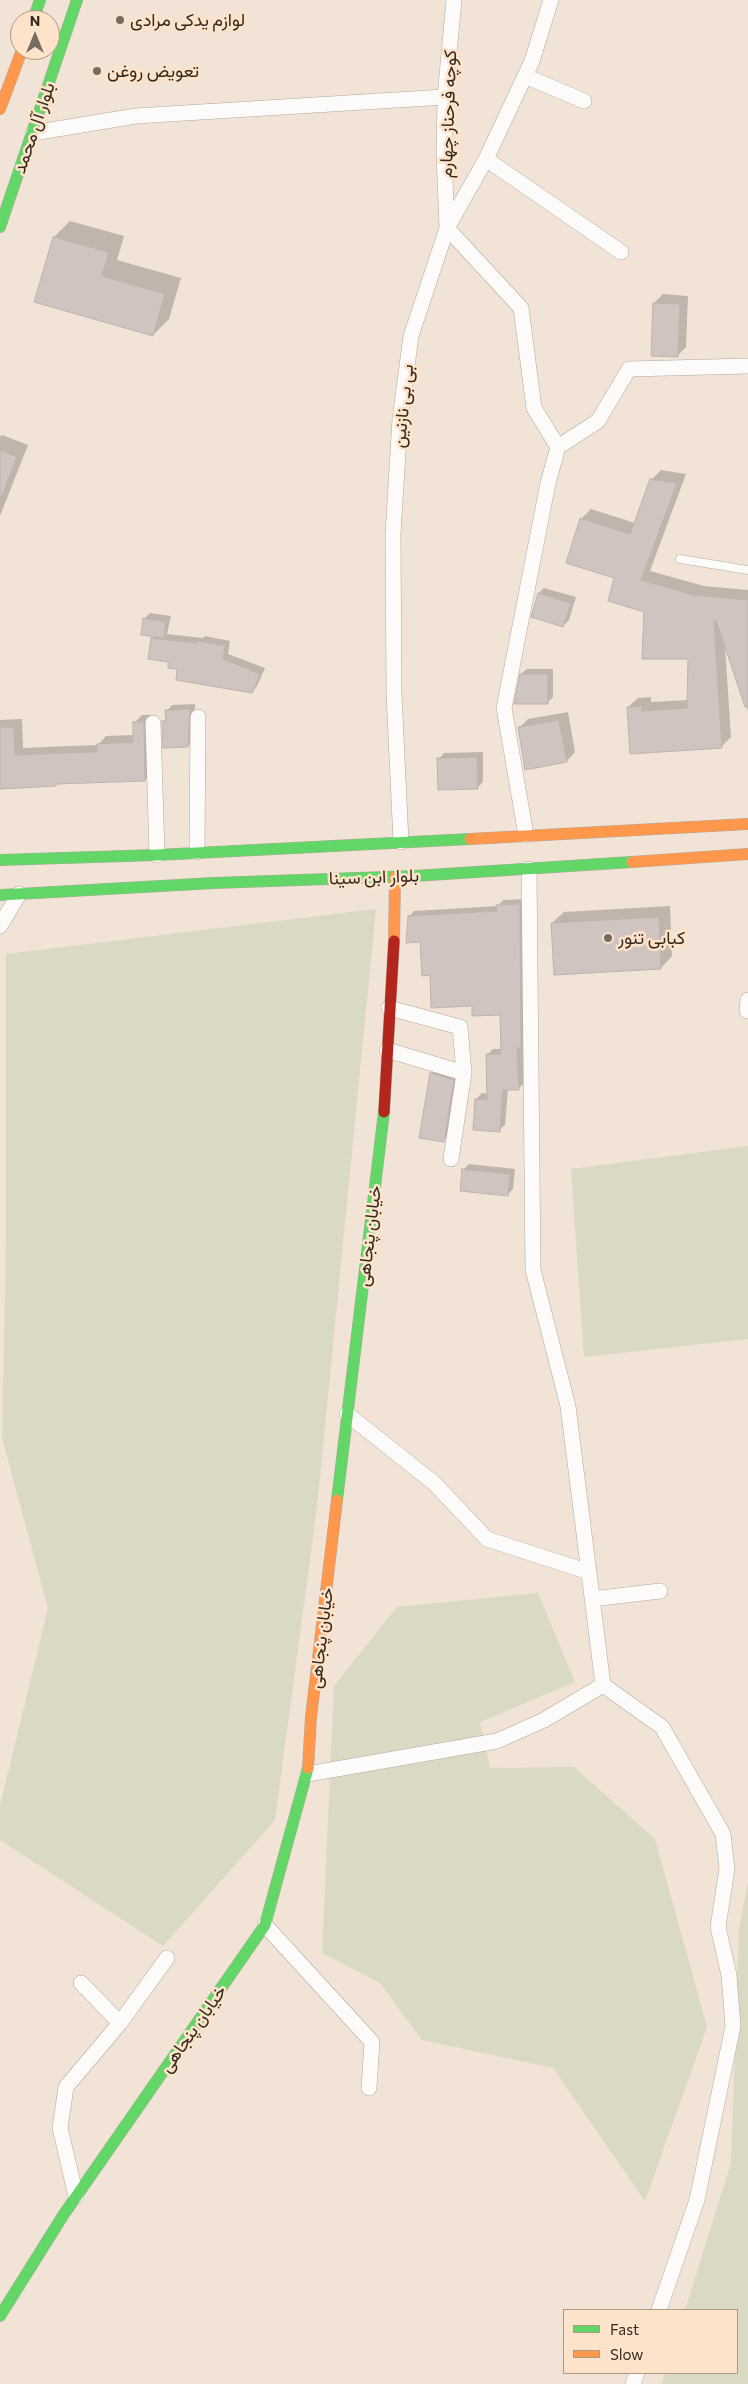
<!DOCTYPE html>
<html>
<head>
<meta charset="utf-8">
<style>
	body { margin:0 }
	#map { position:relative; width:748px; height:2384px; overflow:hidden; background:#f1e3d6; font-family:Commissioner,sans-serif }
	canvas { display:block }
	.legend { position:absolute; left:563px; top:2309px; width:175px; height:65px; box-sizing:border-box; background:#fde3ca; border:1px solid #ad9986; margin:0; padding:6px 9px; list-style:none; font-size:15px; color:#342a20 }
	.legend li { display:flex; align-items:center; gap:10px; height:25px }
	.legend b { width:25px; border:1px solid #ad9986 }
	.north { position:absolute; left:10px; top:10px; width:50px; height:50px; box-sizing:border-box; background:#fde3ca; border:1px solid #ad9986; border-radius:50%; rotate:0deg; font-size:14px; font-weight:700; line-height:20px; text-align:center; color:#342a20 }
	.north::after { content:''; display:block; margin:auto; width:18px; height:22px; background:#766b60; clip-path:polygon(50% 0,100% 100%,50% 72%,0 100%) }
</style>
</head>
<body>
<div id="map">
<canvas width="748" height="2384"></canvas>
<ul class="legend">
<li><b style="height:6px;background:#63d668"></b>Fast</li>
<li><b style="height:6px;background:#ff974d"></b>Slow</li>
</ul>
<div class="north">N</div>
</div>
<script>
const ctx = document.querySelector('canvas').getContext('2d');
ctx.lineJoin = 'round';
function fillPath(path, color) {
  ctx.fillStyle = color;
  ctx.fill(path, 'evenodd');
}
function toPath(rows) {
  const path = new Path2D();
  for (const r of rows) {
    path.moveTo(r[0], r[1]);
    for (let i = 2; i < r.length; i += 2) path.lineTo(r[i], r[i + 1]);
  }
  return path;
}
function strokePath(path, color, width, dash) {
  ctx.strokeStyle = color;
  ctx.lineWidth = width;
  ctx.lineCap = dash ? 'butt' : 'round';
  ctx.setLineDash(dash || []);
  ctx.stroke(path);
}
function write(font, color, halo, rows, align = 'center') {
  ctx.font = font + ' Commissioner,Vazirmatn,sans-serif';
  ctx.lineWidth = 5;
  ctx.setLineDash([]);
  ctx.textBaseline = 'middle';
  ctx.strokeStyle = halo;
  ctx.fillStyle = color;
  for (const [text, x, y, turn = 0] of rows) {
    ctx.save();
    ctx.translate(x, y);
    ctx.rotate((+turn || 0) * Math.PI / 180);
    ctx.textAlign = isNaN(turn) ? turn : align;
    if (halo) ctx.strokeText(text, 0, 0);
    ctx.fillText(text, 0, 0);
    ctx.restore();
  }
}
fillPath(toPath([
	[376,909,317,1507,275,1820,163,1946,0,1840,0,1806,48,1608,2,1438,6,1243,6,954],
	[748,1146,748,1339,584,1357,571,1169],
	[538,1593,575,1682,480,1722,490,1768,574,1767,655,1839,707,2027,645,2201,553,2068,422,2040,380,1983,322,1953,334,1686,397,1607],
	[748,1883,748,2384,662,2384,665,2373,737,2373,737,2310,685,2310,731,2163,739,1928]
]), '#dad9c3');
fillPath(toPath([
	[70,221,124,236,117,260,181,278,169,319,153,335,54,237],
	[663,294,688,296,686,347,678,355,654,303],
	[2,435,28,445,0,516,0,437],
	[661,470,686,474,650,571,704,586,748,590,748,711,725,646,731,737,721,747,628,707,638,698,651,697,651,702,689,700,689,657,616,578,581,519,591,509,635,523,651,480],
	[544,588,576,597,569,620,563,626,539,593],
	[150,613,171,616,167,634,203,638,205,636,230,641,228,654,265,668,257,686,252,692,179,668,170,661,153,638,155,636,144,619],
	[527,669,553,669,553,697,547,703,521,674],
	[195,704,194,740,188,746,163,722,167,718,167,711,172,705],
	[568,712,575,752,567,761,519,728,528,719],
	[142,715,151,715,153,772,145,780,58,782,55,785,0,787,0,720,22,719,23,748,69,746,98,745,106,736,134,735,134,723],
	[483,752,483,782,478,787,439,759,444,753],
	[525,899,527,1041,523,1045,524,1083,518,1089,508,1089,505,1125,499,1130,476,1099,482,1093,488,1094,487,1055,493,1049,502,1049,501,1013,473,1005,431,974,422,941,409,917,414,911,498,906,503,900],
	[670,906,672,956,661,968,552,923,564,912],
	[437,1068,459,1074,449,1135,443,1141,420,1137,431,1073],
	[469,1164,515,1169,513,1189,507,1195,464,1169]
]), '#0003');
const building = toPath([
	[53,237,109,252,102,276,165,294,153,336,34,302,53,237],
	[653,303,680,304,678,357,651,356,653,303],
	[0,450,17,457,1,498,0,498,0,450],
	[650,479,677,483,641,580,694,595,748,600,748,707,745,707,716,620,714,621,722,748,630,754,627,707,642,706,642,711,687,708,688,659,642,659,644,612,608,601,614,578,566,563,580,518,630,534,650,479],
	[538,593,571,603,563,627,531,617,538,593],
	[143,618,166,622,164,638,141,635,143,618],
	[151,638,197,643,198,641,225,646,223,659,260,674,252,693,176,680,177,669,168,668,168,662,148,659,151,638],
	[520,674,548,674,548,704,514,704,520,674],
	[190,709,188,747,163,748,162,721,166,721,165,710,190,709],
	[559,720,567,762,525,770,518,727,559,720],
	[133,722,144,722,145,781,56,784,56,786,0,789,0,727,14,727,15,755,60,753,97,752,97,744,133,742,133,722],
	[477,757,478,789,438,790,437,758,477,757],
	[520,904,521,1048,517,1048,519,1090,503,1090,500,1132,473,1130,475,1099,487,1100,486,1054,501,1054,500,1015,472,1016,472,1006,431,1008,430,975,422,976,420,942,406,943,408,916,497,911,496,905,520,904],
	[659,917,661,969,554,975,551,923,659,917],
	[430,1073,454,1080,444,1142,419,1138,430,1073],
	[462,1169,510,1174,508,1196,460,1191,462,1169]
]);
fillPath(building, '#d0c4c1');
strokePath(building, '#beb2ae', 1);
const lane = toPath([
	[680,559,748,570]
]);
const street = toPath([
	[454,0,445,97,444,155,447,228,521,308,534,408,558,447,548,483,504,708,526,835],
	[525,76,584,101],
	[33,133,136,116,445,97],
	[486,159,621,252],
	[558,447,598,421,629,369,748,366],
	[153,723,157,855],
	[401,842,394,694,393,534,400,419,411,336,447,228,486,159,532,61,551,0],
	[197,852,198,717],
	[529,869,533,1270,568,1406,603,1685,662,1727,723,1834,727,1869,718,1927,729,1975,733,2026,697,2200,659,2310],
	[0,926,19,894],
	[747,1011,748,1000],
	[387,1050,464,1073,460,1027,389,1008],
	[451,1159,464,1073],
	[347,1414,434,1483,487,1539,589,1572],
	[592,1599,660,1591],
	[308,1774,497,1741,544,1720,603,1685],
	[265,1925,372,2042,369,2088],
	[120,2023,167,1958],
	[76,2196,60,2128,66,2087,120,2023,81,1983],
	[633,2384,637,2373]
]);
const fast = toPath([
	[33,20,40,0],
	[0,227,77,0],
	[0,860,157,855,470,839],
	[0,895,214,883,414,876,632,862],
	[337,1500,384,1112],
	[0,2316,64,2214,265,1925,308,1768]
]);
const slow = toPath([
	[0,109,22,50],
	[470,839,748,824],
	[632,862,748,854],
	[394,941,395,877],
	[308,1768,311,1717,337,1500]
]);
const jam = toPath([
	[384,1112,394,941]
]);
strokePath(lane, '#b2a89d', 9);
strokePath(street, '#b2a89d', 16);
strokePath(fast, '#b2a89d', 12);
strokePath(slow, '#b2a89d', 12);
strokePath(jam, '#b2a89d', 12);
strokePath(lane, '#fdfbf9', 8);
strokePath(street, '#fdfbf9', 15);
strokePath(fast, '#63d668', 11);
strokePath(slow, '#ff974d', 11);
strokePath(jam, '#b3261e', 11);
for (const [x, y, r, color] of [
	[120,20,5,"#766b60"],
	[97,71,5,"#766b60"],
	[608,938,5,"#766b60"]
]) {
  const dot = new Path2D();
  dot.arc(x, y, r, 0, 2 * Math.PI);
  ctx.fillStyle = color;
  ctx.fill(dot);
  strokePath(dot, '#fde3ca', 2);
}
write('18px', '#342a20', '#fde3ca', [
	["لوازم یدکی مرادی",130,20],
	["تعویض روغن",107,71],
	["کبابی تنور",618,938]
], 'left');
write('18px', '#342a20', '#fde3ca', [
	["کوچه فرحناز چهارم",448,114,-88],
	["بلوار آل محمد",34,128,-71],
	["بی بی نازنین",403,406,-84],
	["بلوار ابن سینا",374,877,-2],
	["خیابان پنجاهی",369,1236,-83],
	["خیابان پنجاهی",321,1638,-83],
	["خیابان پنجاهی",193,2029,-55]
]);
</script>
</body>
</html>
